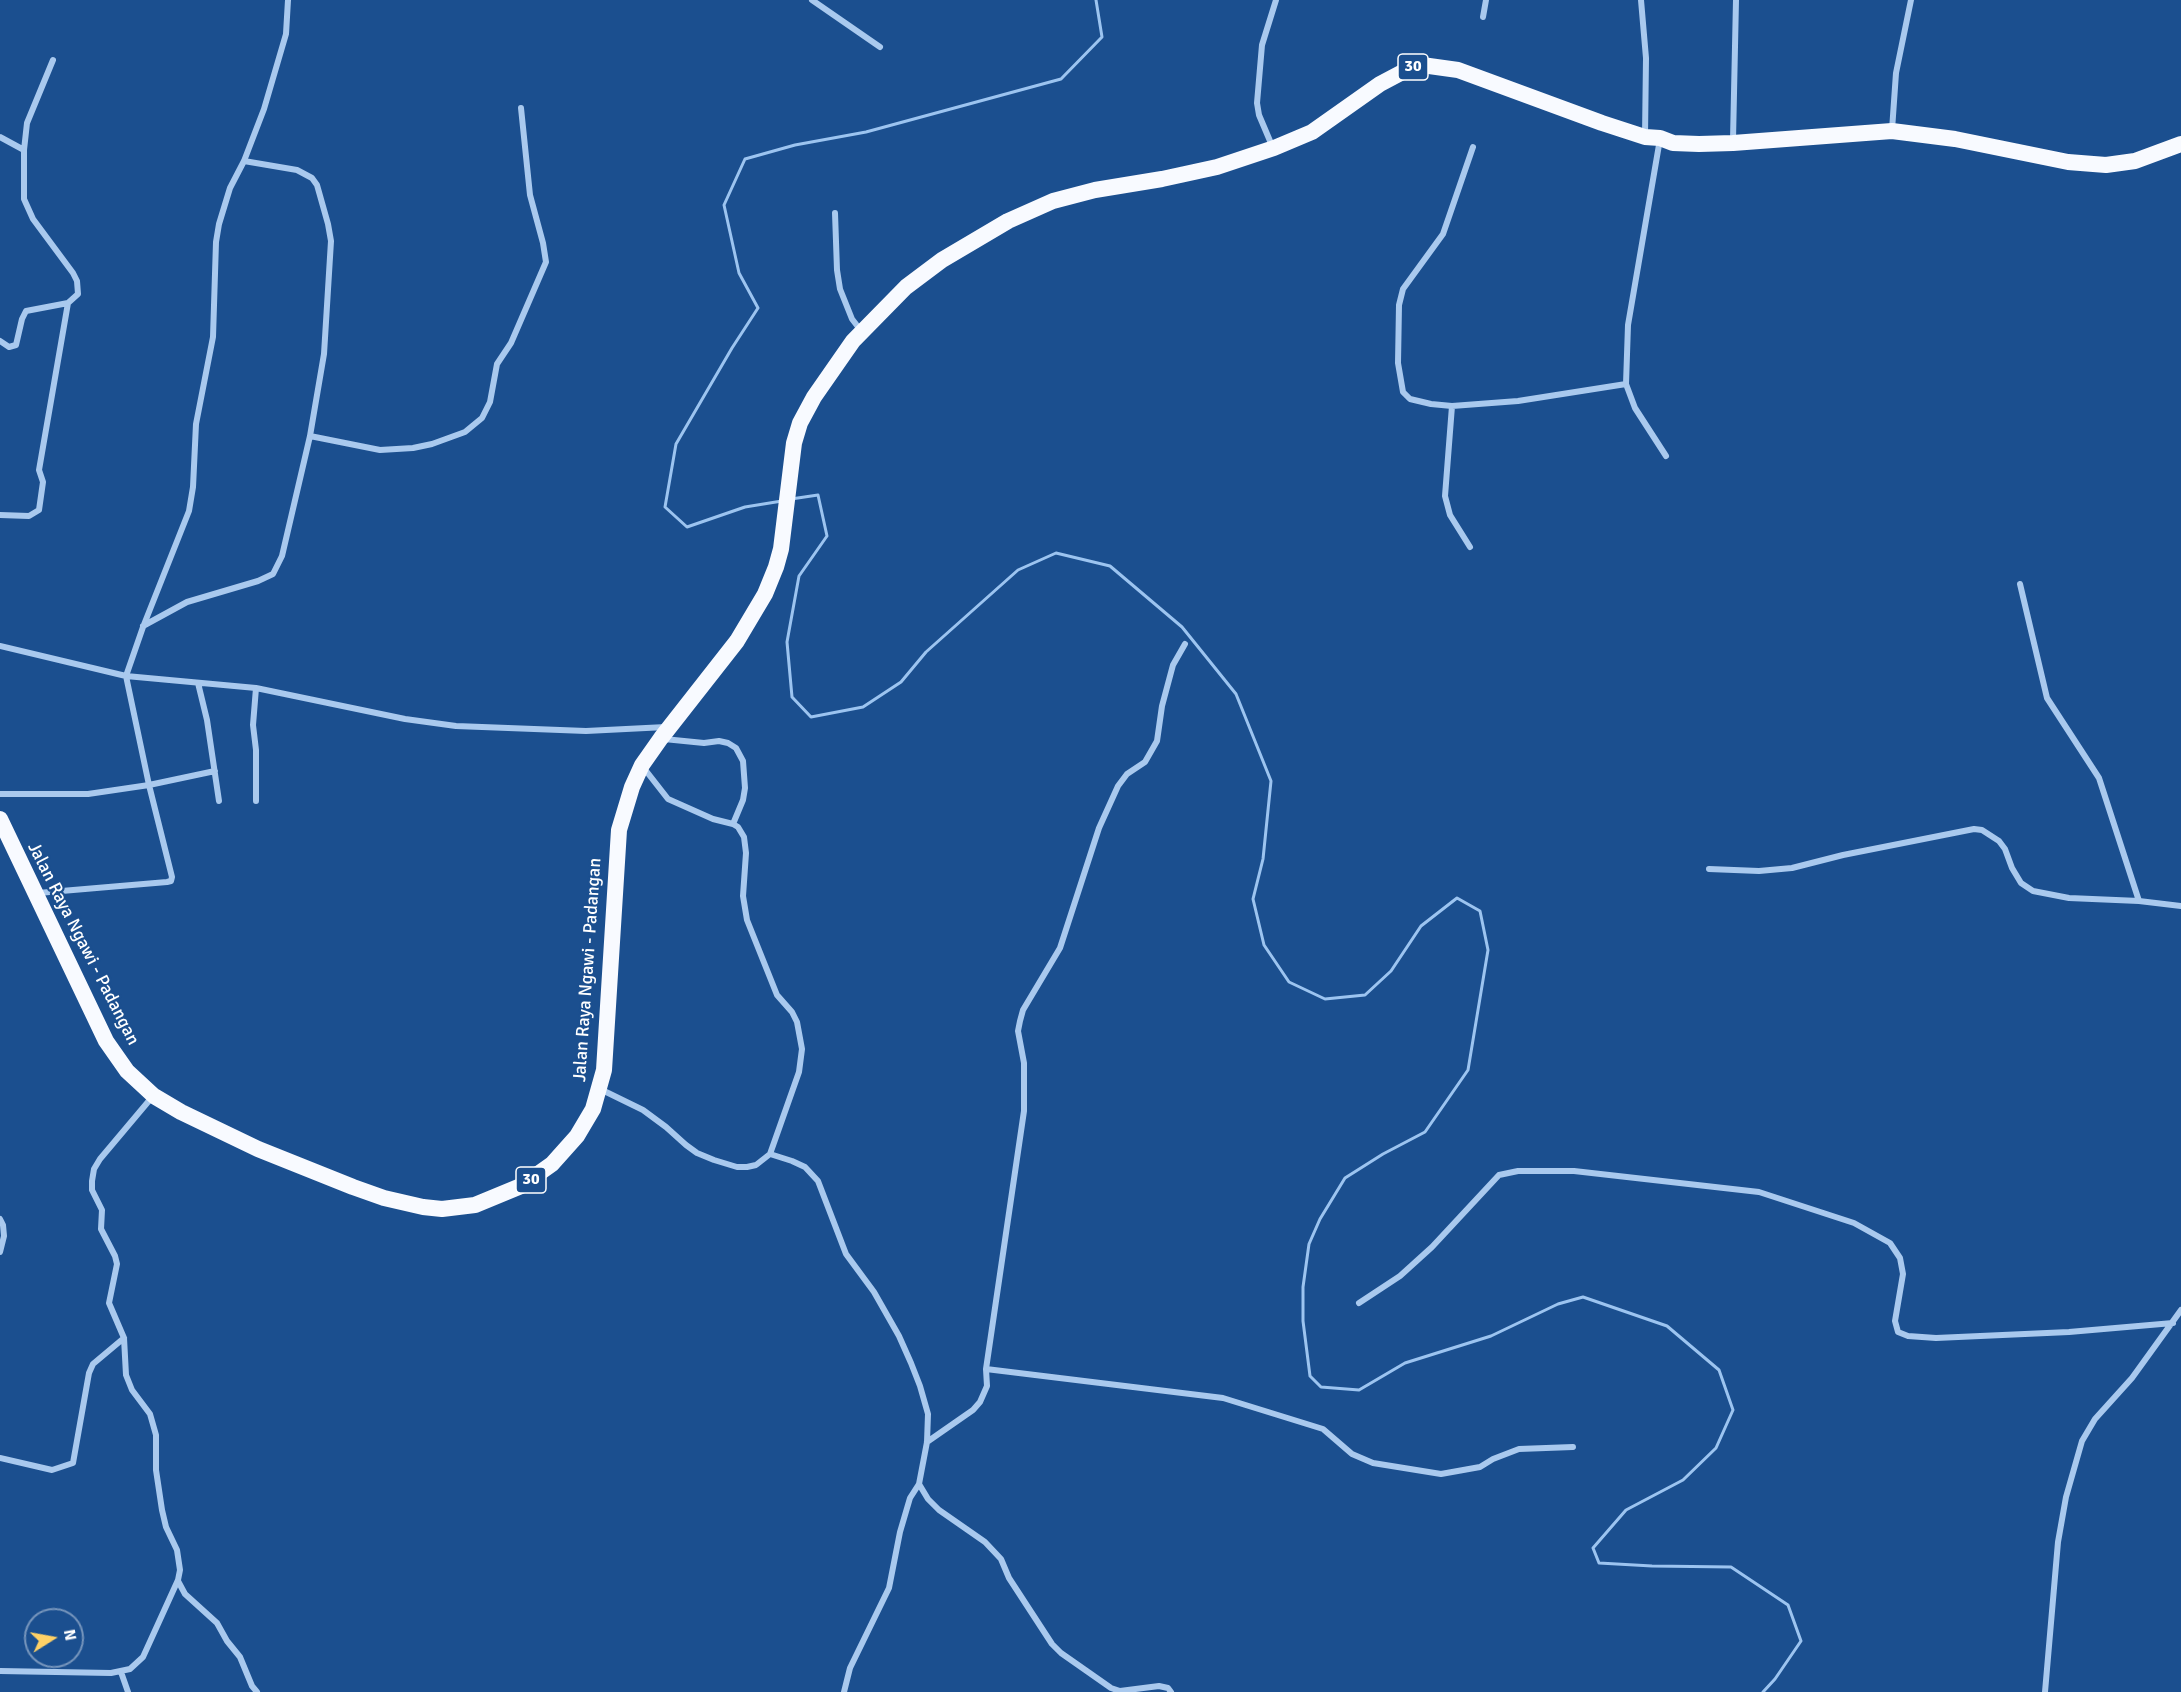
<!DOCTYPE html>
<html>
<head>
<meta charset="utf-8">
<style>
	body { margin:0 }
	#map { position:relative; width:2181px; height:1692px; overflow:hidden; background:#1b4f8f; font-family:Signika,sans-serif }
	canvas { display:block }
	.north { position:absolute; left:24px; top:1608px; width:60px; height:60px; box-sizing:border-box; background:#1b4f8f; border:2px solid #7695bc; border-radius:50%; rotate:79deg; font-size:16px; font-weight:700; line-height:24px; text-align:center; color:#fff }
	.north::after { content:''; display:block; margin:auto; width:21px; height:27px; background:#ffd166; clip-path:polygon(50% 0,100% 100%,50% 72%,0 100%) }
</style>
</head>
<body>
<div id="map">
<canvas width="2181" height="1692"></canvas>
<div class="north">N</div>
</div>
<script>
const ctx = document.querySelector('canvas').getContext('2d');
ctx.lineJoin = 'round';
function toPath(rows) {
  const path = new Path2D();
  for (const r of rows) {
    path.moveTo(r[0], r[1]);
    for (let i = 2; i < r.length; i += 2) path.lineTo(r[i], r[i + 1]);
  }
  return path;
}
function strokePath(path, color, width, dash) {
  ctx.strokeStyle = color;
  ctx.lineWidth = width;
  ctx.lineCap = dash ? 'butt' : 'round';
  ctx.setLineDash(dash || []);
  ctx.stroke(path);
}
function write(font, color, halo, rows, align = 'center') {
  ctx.font = font + ' Signika,sans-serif';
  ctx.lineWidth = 4.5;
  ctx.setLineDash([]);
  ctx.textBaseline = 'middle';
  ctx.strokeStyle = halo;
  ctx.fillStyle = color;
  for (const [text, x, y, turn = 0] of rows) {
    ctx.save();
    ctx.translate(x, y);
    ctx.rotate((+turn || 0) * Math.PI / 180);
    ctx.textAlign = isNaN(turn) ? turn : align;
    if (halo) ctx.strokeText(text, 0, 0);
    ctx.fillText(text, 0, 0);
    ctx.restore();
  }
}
strokePath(toPath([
	[791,499,818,495,827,536,799,576,787,642,792,697,811,717,863,707,901,682,926,652,1018,570,1056,553,1110,566,1182,627,1236,694,1271,781,1263,859,1253,899,1264,945,1289,982,1325,999,1365,995,1391,971,1421,926,1457,898,1480,911,1488,950,1468,1070,1425,1132,1383,1154,1345,1178,1320,1219,1309,1244,1303,1287,1303,1321,1310,1376,1321,1387,1359,1390,1405,1363,1491,1336,1558,1304,1583,1297,1667,1326,1719,1370,1733,1410,1716,1448,1683,1480,1626,1510,1593,1548,1599,1563,1652,1566,1731,1567,1788,1605,1801,1641,1775,1679,1763,1692],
	[782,501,745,507,687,527,665,507,676,444,732,348,758,308,739,273,724,205,745,159,795,145,866,132,1061,79,1102,37,1096,0]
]), '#9cc4f0', 3);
strokePath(toPath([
	[812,0,880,47],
	[1641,0,1646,58,1645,136],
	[1483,17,1486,0],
	[1892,130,1896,73,1911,0],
	[0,137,24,150],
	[1660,139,1628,325,1626,384,1635,408,1666,456],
	[1733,140,1736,0],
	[1473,147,1443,234,1403,289,1399,305,1398,363,1403,392,1410,399,1431,404,1452,406,1518,401,1626,384],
	[1273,148,1259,115,1257,103,1262,45,1276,0],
	[835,213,837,270,840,289,852,319,862,332],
	[0,341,9,347,16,345,22,319,26,311,68,303,78,294,77,281,73,273,33,219,24,199,24,150,27,123,53,60],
	[1452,406,1445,496,1450,515,1470,547],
	[310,436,380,450,413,448,432,444,465,432,482,418,490,402,497,364,511,343,546,262,543,243,530,195,521,108],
	[0,515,29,516,39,510,43,482,39,470,68,303],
	[2020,584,2047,698,2099,778,2139,901,2181,906],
	[143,626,187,602,258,581,273,574,282,556,310,436,324,354,331,241,328,224,317,185,312,178,297,170,244,161],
	[0,646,126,676,256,688,405,719,456,726,586,731,666,727],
	[198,683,207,720,219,801],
	[664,739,704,743,719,741,728,743,736,748,743,761,745,788,743,800,733,824],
	[643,767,668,799,713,819,733,824,738,827,744,837,746,853,743,896,747,920,777,995,792,1012,797,1022,802,1049,799,1072,770,1154,792,1161,805,1167,818,1181,846,1254,874,1292,899,1336,911,1363,920,1386,928,1414,927,1442,919,1484,928,1499,939,1510,985,1542,1001,1559,1009,1578,1052,1644,1061,1653,1111,1688,1120,1691,1159,1686,1168,1688,1171,1692],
	[0,794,88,794,149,785,215,771],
	[256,801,256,750,253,725,256,688],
	[1709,869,1759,871,1792,868,1843,855,1974,829,1982,830,1999,841,2005,849,2012,868,2021,883,2033,891,2069,898,2139,901],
	[38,893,167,882,171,881,172,877,149,785,126,676,143,627,189,511,193,487,196,424,213,337,216,242,219,224,230,188,244,161,264,109,286,34,288,0],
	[600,1089,643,1110,666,1127,686,1145,697,1153,714,1160,737,1167,747,1167,756,1165,770,1154],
	[0,1219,3,1225,4,1236,0,1252],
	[1359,1303,1400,1276,1432,1247,1499,1175,1518,1171,1574,1171,1759,1192,1854,1223,1890,1243,1900,1258,1903,1274,1895,1321,1898,1332,1908,1336,1936,1338,2069,1332,2173,1323],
	[986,1369,1223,1398,1323,1429,1352,1454,1373,1463,1441,1474,1480,1467,1493,1459,1519,1449,1573,1447],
	[927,1442,973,1410,980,1402,987,1386,986,1369,1024,1111,1024,1063,1018,1031,1020,1021,1023,1010,1060,948,1099,828,1118,786,1127,774,1145,762,1157,741,1162,706,1173,665,1185,644],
	[0,1458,52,1470,73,1463,89,1373,93,1364,124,1338],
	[178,1581,185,1594,217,1623,227,1641,240,1657,252,1686,257,1692],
	[0,1671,111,1673,130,1669,143,1657,178,1580,180,1570,177,1550,166,1527,162,1510,156,1470,156,1435,150,1414,132,1390,126,1375,124,1338,109,1303,117,1264,115,1256,101,1229,102,1210,92,1190,92,1181,94,1169,100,1159,153,1096],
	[121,1672,128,1692],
	[844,1692,850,1668,889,1588,900,1532,910,1498,919,1484],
	[2045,1692,2058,1542,2066,1497,2082,1441,2095,1419,2132,1378,2181,1310]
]), '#a9c9ee', 6);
strokePath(toPath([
	[0,819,106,1041,127,1071,154,1096,181,1112,258,1149,353,1187,384,1198,423,1207,442,1209,475,1205,521,1186,552,1164,577,1136,593,1109,604,1070,619,830,632,787,642,765,661,738,737,641,765,594,776,567,781,549,794,443,800,423,814,397,853,341,906,287,942,260,1008,221,1053,201,1095,190,1162,179,1217,167,1274,148,1312,132,1380,84,1414,66,1422,65,1458,70,1602,123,1645,137,1660,138,1673,143,1699,144,1733,143,1892,131,1955,139,2068,162,2106,165,2135,161,2181,144]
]), '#f8faff', 16);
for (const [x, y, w] of [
	[1413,67,30],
	[531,1180,30]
]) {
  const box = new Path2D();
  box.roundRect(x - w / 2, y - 13, w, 26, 4.5);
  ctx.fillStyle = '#1b4f8f';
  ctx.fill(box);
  strokePath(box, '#fff', 1.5);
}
write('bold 16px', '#fff', null, [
	["30",1413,67],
	["30",531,1180]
]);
write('18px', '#fff', '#1b4f8f', [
	["Jalan Raya Ngawi - Padangan",83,944,63],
	["Jalan Raya Ngawi - Padangan",588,970,-86]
]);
</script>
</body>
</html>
